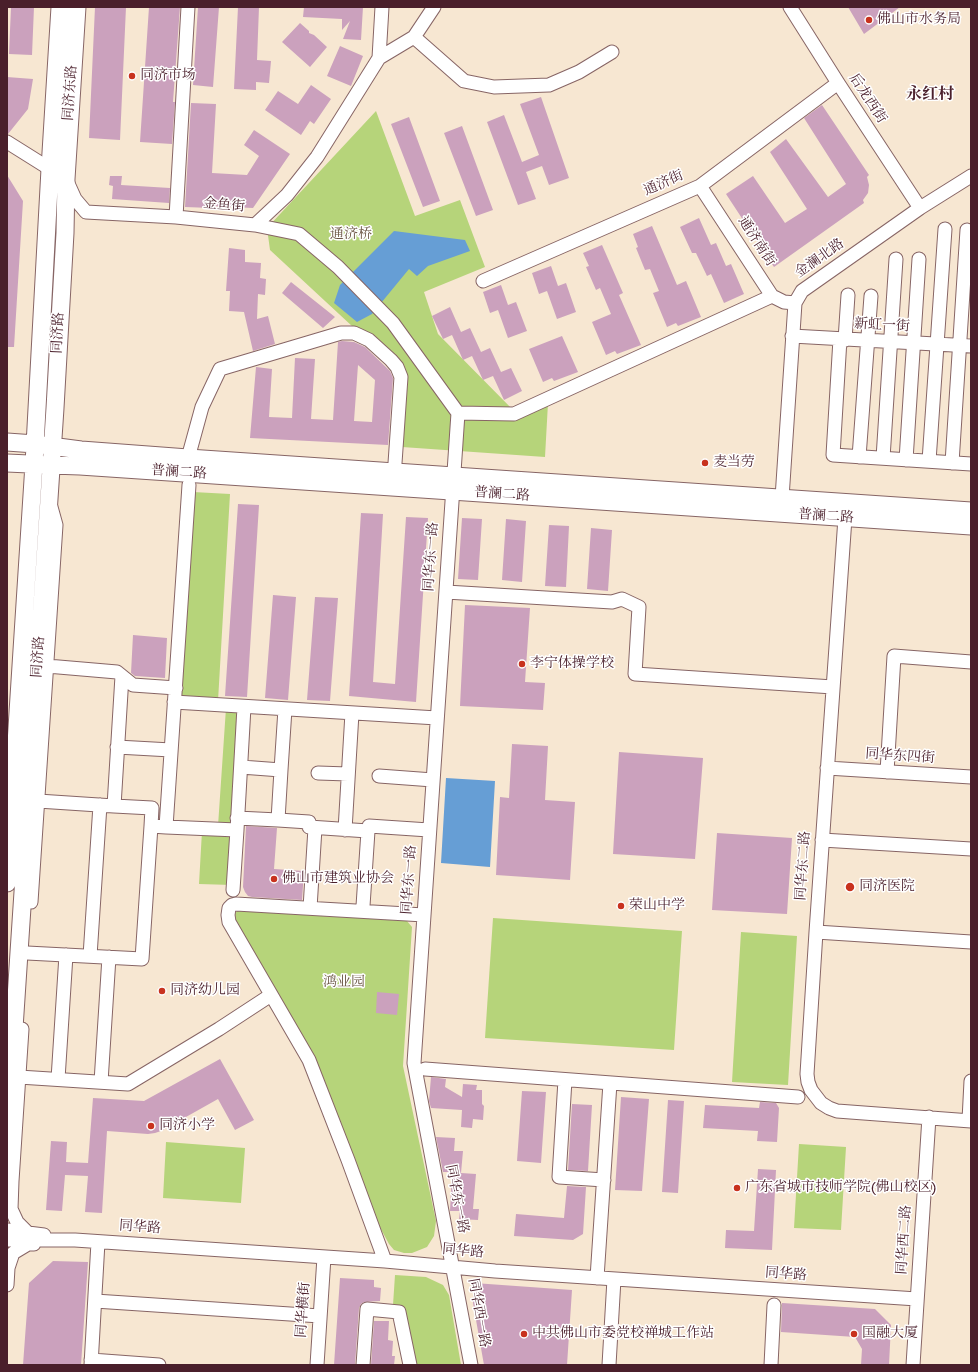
<!DOCTYPE html>
<html>
<head>
<meta charset="utf-8">
<style>
	body { margin:0 }
	#map { position:relative; width:978px; height:1372px; overflow:hidden; background:#f7e7d2; font-family:"IM FELL DW Pica",serif }
	canvas { display:block }
	.frame { position:absolute; inset:0; border:8px solid #4a1f2b; pointer-events:none }
</style>
</head>
<body>
<div id="map">
<canvas width="978" height="1372"></canvas>
<div class="frame"></div>
</div>
<script>
const ctx = document.querySelector('canvas').getContext('2d');
ctx.lineJoin = 'round';
function fillPath(path, color) {
  ctx.fillStyle = color;
  ctx.fill(path, 'evenodd');
}
function toPath(rows) {
  const path = new Path2D();
  for (const r of rows) {
    path.moveTo(r[0], r[1]);
    for (let i = 2; i < r.length; i += 2) path.lineTo(r[i], r[i + 1]);
  }
  return path;
}
function strokePath(path, color, width, dash) {
  ctx.strokeStyle = color;
  ctx.lineWidth = width;
  ctx.lineCap = dash ? 'butt' : 'round';
  ctx.setLineDash(dash || []);
  ctx.stroke(path);
}
function write(font, color, halo, rows, align = 'center') {
  ctx.font = font + ' "IM FELL DW Pica","Noto Serif SC",serif';
  ctx.lineWidth = 3;
  ctx.setLineDash([]);
  ctx.textBaseline = 'middle';
  ctx.strokeStyle = halo;
  ctx.fillStyle = color;
  for (const [text, x, y, turn = 0] of rows) {
    ctx.save();
    ctx.translate(x, y);
    ctx.rotate((+turn || 0) * Math.PI / 180);
    ctx.textAlign = isNaN(turn) ? turn : align;
    if (halo) ctx.strokeText(text, 0, 0);
    ctx.fillText(text, 0, 0);
    ctx.restore();
  }
}
fillPath(toPath([
	[376,111,415,216,460,200,485,267,424,292,438,334,518,415,548,403,545,457,402,447,408,378,270,250,267,228],
	[193,492,230,494,218,701,179,699],
	[226,708,242,710,234,827,218,826],
	[202,831,235,832,232,885,199,884],
	[237,911,407,921,412,927,403,1066,436,1221,434,1236,427,1247,412,1253,404,1253,394,1250,389,1244,376,1220,313,1058,233,922,234,915],
	[493,918,682,931,674,1050,485,1038],
	[741,932,797,936,788,1085,732,1082],
	[166,1142,245,1148,241,1203,163,1198],
	[799,1144,846,1147,841,1230,794,1228],
	[395,1275,426,1277,443,1285,449,1295,461,1365,416,1365,404,1309,402,1306,393,1305]
]), '#b6d47a');
fillPath(toPath([
	[394,231,465,240,470,251,428,266,417,276,409,269,372,314,357,322,334,303,340,285],
	[446,778,495,781,490,867,441,863]
]), '#669ed5');
fillPath(toPath([
	[11,7,34,7,32,55,9,54],
	[95,7,126,7,120,140,89,138],
	[149,7,180,7,173,102,175,102,172,144,140,142],
	[198,7,219,7,213,87,193,85],
	[238,7,259,7,257,60,271,61,269,83,256,82,256,90,234,89],
	[304,7,363,7,361,40,343,39,350,21,342,30,342,19,303,17],
	[848,7,900,7,864,34],
	[300,23,309,31,309,33,314,35,327,47,310,67,282,42],
	[340,46,363,56,351,86,327,76],
	[7,77,33,79,28,109,8,134],
	[311,85,331,99,314,124,310,121,301,135,265,110,278,91,298,104],
	[541,97,569,178,549,185,542,166,526,172,536,199,518,205,487,122,504,115,522,162,539,155,520,104],
	[191,103,216,104,212,173,247,175,259,156,244,145,254,130,290,154,253,208,211,206,211,208,185,207],
	[822,105,869,175,867,177,869,185,868,193,863,200,864,203,774,267,726,194,753,176,785,223,807,209,770,152,786,139,828,197,846,184,804,118],
	[409,117,440,201,423,207,391,124],
	[462,126,493,210,476,216,444,133],
	[7,175,23,201,14,347,7,347],
	[110,176,122,176,121,185,170,188,169,203,112,199,113,186,109,185],
	[699,218,711,245,716,243,726,266,731,264,744,294,724,303,711,274,707,276,696,253,692,253,680,227],
	[652,226,677,285,686,281,701,317,678,326,676,323,667,327,653,293,659,291,650,269,645,270,636,248,638,247,633,234],
	[602,245,623,293,619,295,641,345,617,354,615,351,606,355,592,322,611,314,600,288,596,290,586,267,589,266,583,253],
	[229,248,245,250,245,262,261,263,260,278,266,279,265,295,258,294,257,319,268,316,275,344,253,351,244,312,229,311,230,291,226,291],
	[551,266,558,286,566,283,576,312,557,319,547,291,539,294,532,273],
	[291,282,335,317,323,328,282,293],
	[501,285,508,305,516,302,527,331,508,338,498,310,490,313,483,292],
	[450,307,461,332,470,328,481,352,490,348,501,372,511,368,522,391,504,400,493,376,483,380,472,356,463,360,452,335,443,339,432,316],
	[562,336,578,372,554,381,552,378,543,382,529,349],
	[342,341,354,342,365,347,390,371,393,378,388,445,250,438,256,367,272,369,269,417,292,418,295,358,315,359,311,419,333,420,338,342],
	[358,365,375,380,372,422,354,421],
	[238,504,259,505,247,697,225,696],
	[361,513,383,514,373,682,395,684,406,517,428,518,416,702,349,696],
	[462,518,482,519,478,580,458,579],
	[506,519,526,521,522,582,502,580],
	[549,525,569,526,566,587,545,586],
	[591,528,612,530,608,591,587,589],
	[273,595,296,597,288,700,265,698],
	[315,597,338,598,330,701,307,700],
	[465,605,530,608,525,682,545,683,543,710,460,706],
	[133,635,167,638,165,678,135,676,131,673],
	[512,744,548,746,545,800,575,802,570,880,496,875,500,797,509,798],
	[619,752,703,758,695,859,613,854],
	[246,826,277,828,274,869,304,871,302,900,252,897,248,896,245,892,243,887],
	[717,833,792,838,787,914,712,910],
	[377,992,399,994,397,1015,376,1013],
	[220,1059,254,1120,235,1130,218,1099,161,1131,155,1133,148,1134,107,1131,102,1213,85,1212,88,1176,65,1175,62,1211,46,1210,51,1141,67,1142,66,1162,88,1163,93,1098,144,1101],
	[431,1077,446,1079,445,1087,462,1097,463,1084,477,1085,476,1090,482,1090,482,1104,484,1106,483,1120,473,1119,472,1128,461,1127,462,1110,431,1108,429,1101],
	[522,1091,546,1092,541,1163,517,1161],
	[621,1097,649,1099,642,1191,615,1190],
	[668,1100,684,1101,678,1193,662,1192],
	[760,1102,776,1103,779,1108,777,1142,757,1141,758,1131,703,1128,705,1105,759,1108],
	[572,1104,592,1105,588,1171,568,1170],
	[436,1137,455,1138,454,1151,463,1151,461,1173,476,1174,473,1209,479,1209,478,1220,459,1219,460,1211,450,1211,452,1172,443,1172],
	[758,1169,776,1170,772,1250,725,1248,726,1230,754,1231],
	[567,1186,586,1187,583,1234,573,1240,514,1236,516,1214,564,1218],
	[53,1261,88,1262,81,1365,23,1365,29,1283],
	[340,1278,374,1280,374,1287,381,1288,380,1301,364,1302,361,1304,359,1308,355,1365,334,1365],
	[474,1283,572,1290,567,1365,484,1365,473,1303],
	[782,1303,875,1309,891,1325,889,1365,861,1365,862,1349,855,1337,781,1332],
	[374,1321,389,1321,388,1340,393,1341,392,1356,395,1356,394,1365,371,1365]
]), '#cba1bd');
const minor = toPath([
	[790,7,838,83,920,208],
	[414,37,464,81,494,87,549,85,579,72,612,52],
	[379,58,414,37,434,7],
	[7,142,66,179,75,199,86,212,176,217,255,225,287,195,317,157,379,58,382,7],
	[700,186,772,296,784,302,795,303],
	[176,217,188,7],
	[255,225,299,234,338,267,393,323,458,413,414,1063,471,1365],
	[483,281,700,186,838,83],
	[792,336,971,346],
	[840,339,833,455,971,464],
	[845,340,848,295],
	[458,413,514,414,772,296],
	[859,457,871,296],
	[188,458,202,407,220,369,341,333,354,333,369,340,391,360,397,367,401,377,395,463],
	[883,458,896,259],
	[906,460,919,259],
	[929,461,945,229],
	[952,463,967,230],
	[189,485,166,827,237,830,244,707],
	[782,498,795,303,802,291,920,208,971,176],
	[845,518,816,932,807,1074,808,1082,811,1090,821,1103,829,1108,837,1111,971,1121],
	[446,592,612,602,622,599,639,607,635,674,833,687],
	[47,666,117,672,133,685,176,688],
	[174,702,437,718],
	[117,747,171,750],
	[241,767,281,770,278,820,309,822,309,827,368,831,369,826,429,830],
	[827,768,971,777],
	[281,770,285,709],
	[887,772,894,656,971,662],
	[318,773,348,774],
	[379,776,433,780],
	[38,801,114,806,122,676],
	[114,806,152,808,151,826],
	[237,818,278,820],
	[345,830,352,713],
	[822,840,971,849],
	[233,890,237,830],
	[31,902,56,525,51,507],
	[363,906,368,831],
	[310,908,315,828],
	[816,932,971,942],
	[27,953,142,959,151,826,166,827],
	[90,956,100,805],
	[425,1069,798,1097],
	[19,1077,128,1084,219,1029,271,995],
	[58,1079,66,955],
	[565,1080,559,1177,604,1180],
	[101,1082,109,957],
	[969,1120,971,1081],
	[12,1181,11,1209,17,1222,28,1233,44,1235],
	[7,1187,12,1181,22,1029],
	[7,1230,28,1233],
	[7,1240,75,1240,385,1261,495,1271,917,1299],
	[385,1261,348,1160,309,1060,229,922,228,915,229,908,232,905,236,904,424,915],
	[597,1278,610,1083],
	[7,1285,8,1268,13,1253,28,1244,34,1244],
	[95,1301,320,1316],
	[91,1360,159,1365],
	[91,1365,98,1242],
	[317,1365,324,1257],
	[363,1365,367,1309,399,1312,410,1365],
	[609,1365,614,1279],
	[771,1365,774,1305],
	[913,1365,929,1117]
]);
const major = toPath([
	[7,442,35,444,81,450,188,458,971,511],
	[7,463,51,465,80,466,971,526],
	[7,883,34,464,50,169,60,7],
	[7,1134,55,408,65,233,66,179,77,7]
]);
strokePath(minor, '#876565', 15);
strokePath(major, '#876565', 19);
strokePath(minor, '#fff', 13);
strokePath(major, '#fff', 17);
for (const [x, y, r, color] of [
	[869,20,4,"#c8321e"],
	[132,76,4,"#c8321e"],
	[705,463,4,"#c8321e"],
	[522,664,4,"#c8321e"],
	[274,879,4,"#c8321e"],
	[850,887,5,"#c8321e"],
	[621,906,4,"#c8321e"],
	[162,991,4,"#c8321e"],
	[151,1126,4,"#c8321e"],
	[737,1188,4,"#c8321e"],
	[524,1334,4,"#c8321e"],
	[854,1334,4,"#c8321e"]
]) {
  const dot = new Path2D();
  dot.arc(x, y, r, 0, 2 * Math.PI);
  ctx.fillStyle = color;
  ctx.fill(dot);
  strokePath(dot, '#fff', 1.5);
}
write('14px', '#4a1f2b', '#fff', [
	["佛山市水务局",877,20],
	["同济市场",140,76],
	["麦当劳",713,463],
	["李宁体操学校",530,664],
	["佛山市建筑业协会",282,879],
	["同济医院",859,887],
	["荣山中学",629,906],
	["同济幼儿园",170,991],
	["同济小学",159,1126],
	["广东省城市技师学院(佛山校区)",745,1188],
	["中共佛山市委党校禅城工作站",532,1334],
	["国融大厦",862,1334]
], 'left');
write('14px', '#4a1f2b', '#fff', [
	["同济东路",71,93,-86],
	["后龙西街",867,99,57],
	["通济街",664,184,-24],
	["金鱼街",224,206,5],
	["通济南街",756,242,57],
	["金澜北路",820,259,-35],
	["新虹一街",882,326,3],
	["同济路",59,333,-87],
	["普澜二路",179,473,4],
	["普澜二路",502,495,4],
	["普澜二路",826,517,4],
	["同华东一路",432,557,-86],
	["同济路",39,657,-86],
	["同华东四街",900,757,4],
	["同华东二路",804,866,-86],
	["同华东一路",410,880,-86],
	["同华东一路",456,1199,79],
	["同华路",140,1228,4],
	["同华西二路",905,1240,-86],
	["同华路",463,1252,5],
	["同华路",786,1275,4],
	["同华横街",304,1310,-86],
	["同华西一路",478,1313,80]
]);
write('14px', '#6a5543', '#fff', [
	["通济桥",351,235],
	["鸿业园",344,983]
]);
write('bold 16px', '#4a1f2b', '#fff', [
	["永红村",930,96]
]);
</script>
</body>
</html>
